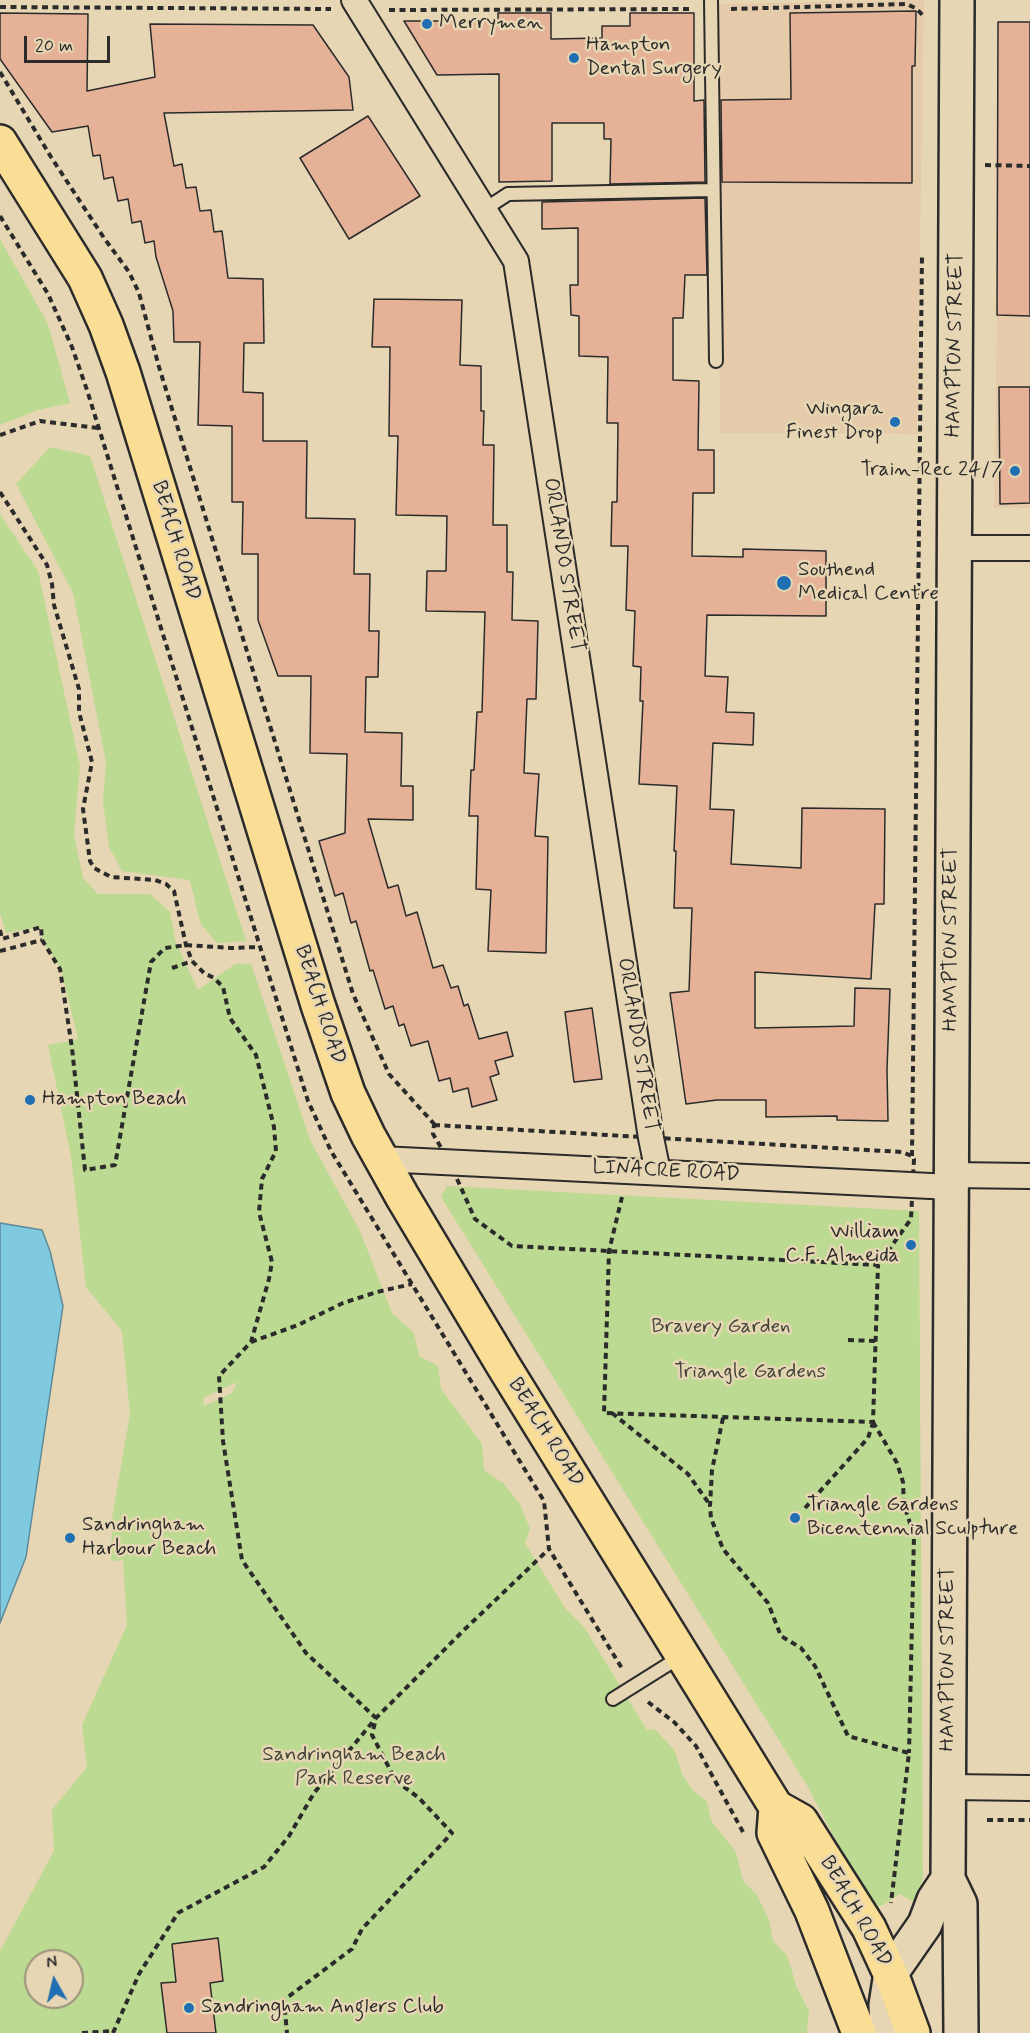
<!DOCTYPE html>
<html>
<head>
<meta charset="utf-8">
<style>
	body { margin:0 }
	#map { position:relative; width:1030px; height:2033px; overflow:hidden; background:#e7d6b3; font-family:Mynerve,sans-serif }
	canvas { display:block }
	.north { position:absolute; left:24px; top:1949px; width:60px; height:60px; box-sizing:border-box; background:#e7d6b3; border:2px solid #9c927d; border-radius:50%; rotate:352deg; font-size:16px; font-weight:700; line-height:24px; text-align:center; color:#2b2b2b }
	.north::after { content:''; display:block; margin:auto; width:21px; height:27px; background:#1f6fb2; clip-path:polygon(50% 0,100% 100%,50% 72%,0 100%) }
	.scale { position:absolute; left:24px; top:36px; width:86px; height:27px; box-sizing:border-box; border:3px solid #2b2b2b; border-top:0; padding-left:8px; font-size:18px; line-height:21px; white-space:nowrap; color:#2b2b2b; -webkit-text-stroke:4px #e7d6b3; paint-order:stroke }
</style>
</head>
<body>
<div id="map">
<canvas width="1030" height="2033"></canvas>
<div class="north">N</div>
<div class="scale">20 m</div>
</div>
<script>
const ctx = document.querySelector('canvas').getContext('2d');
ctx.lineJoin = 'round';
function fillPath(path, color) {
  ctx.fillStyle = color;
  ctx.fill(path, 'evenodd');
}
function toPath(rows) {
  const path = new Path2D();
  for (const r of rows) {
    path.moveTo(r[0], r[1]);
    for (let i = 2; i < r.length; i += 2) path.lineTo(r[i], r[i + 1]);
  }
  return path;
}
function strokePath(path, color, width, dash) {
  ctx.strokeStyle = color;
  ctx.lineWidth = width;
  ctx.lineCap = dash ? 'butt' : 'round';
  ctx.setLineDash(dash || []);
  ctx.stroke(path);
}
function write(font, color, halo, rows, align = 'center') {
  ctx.font = font + ' Mynerve,sans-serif';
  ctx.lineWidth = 5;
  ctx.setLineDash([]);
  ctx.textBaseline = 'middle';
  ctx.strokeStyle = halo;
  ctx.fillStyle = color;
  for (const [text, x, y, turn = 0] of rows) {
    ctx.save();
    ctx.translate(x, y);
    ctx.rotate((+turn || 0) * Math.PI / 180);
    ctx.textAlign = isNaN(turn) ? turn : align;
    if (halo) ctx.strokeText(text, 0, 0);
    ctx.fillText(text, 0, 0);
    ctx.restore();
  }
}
fillPath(toPath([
	[924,0,917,434,720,433,718,4],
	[998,22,1030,22,1030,508,994,508,997,315]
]), '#e6cbab');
fillPath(toPath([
	[0,239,48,324,70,403,38,410,0,425],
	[50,447,90,456,246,941,217,943,200,923,190,880,122,871,109,847,103,801,106,762,73,593,16,484],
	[0,514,38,571,80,766,74,834,83,878,98,894,150,894,170,912,176,943,198,990,235,964,251,964,310,1140,360,1231,392,1313,414,1333,419,1356,438,1366,441,1389,482,1444,484,1470,503,1483,520,1504,530,1529,525,1543,565,1608,584,1627,647,1730,655,1729,675,1751,682,1774,693,1791,706,1800,712,1822,736,1852,743,1881,757,1895,769,1920,773,1941,787,1955,797,1988,809,2011,807,2033,0,2033,0,1951,54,1851,52,1810,87,1767,82,1725,127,1625,123,1560,111,1561,112,1518,130,1414,122,1331,86,1287,71,1156,48,1045,78,1039,61,969,42,940,41,927,6,933,0,913],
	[237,1382,232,1393,204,1406,203,1398],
	[36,1961,72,1961,72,1997,36,1997],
	[447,1186,919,1211,923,1876,918,1905,900,1894,883,1905,871,1908,808,1787,441,1197]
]), '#bcda92');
const water = toPath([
	[0,1223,42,1230,50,1251,63,1306,26,1557,0,1623,0,1223]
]);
fillPath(water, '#80cae0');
strokePath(water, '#5e8a98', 1.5);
const building = toPath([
	[916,11,915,66,912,66,912,183,722,182,721,100,791,99,790,13,916,11],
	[0,13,88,14,87,91,155,77,150,24,313,25,349,77,353,110,164,113,174,166,182,164,186,188,196,187,200,211,211,210,214,232,222,231,228,278,263,279,264,343,244,343,243,392,263,393,263,441,307,441,306,518,355,519,354,574,370,574,369,631,379,631,378,677,366,677,365,732,402,733,401,786,413,786,413,820,368,819,388,888,398,885,406,916,417,912,433,968,443,965,451,988,458,986,464,1006,468,1004,479,1039,507,1032,513,1056,495,1061,499,1074,490,1077,497,1100,472,1107,468,1088,453,1092,450,1078,439,1081,428,1041,411,1046,404,1024,399,1026,393,1006,385,1009,373,970,370,971,356,921,351,923,343,893,335,896,319,841,345,833,347,754,310,753,311,676,278,676,258,620,258,554,242,554,243,502,232,502,232,426,198,425,200,342,174,342,173,311,156,257,154,241,145,243,141,221,132,223,128,199,118,201,113,177,104,179,100,155,93,156,88,126,52,132,0,59,0,13],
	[498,13,551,13,551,39,602,38,602,26,630,26,630,13,694,13,694,101,704,100,705,182,610,184,611,139,604,139,604,123,552,123,552,181,499,182,499,74,437,75,404,21,498,21,498,13],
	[998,22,1030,22,1030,316,997,315,998,22],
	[368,116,420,196,349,239,300,158,368,116],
	[705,198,707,275,685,275,683,318,673,318,673,380,699,381,698,450,714,450,714,493,693,493,692,556,743,557,743,549,826,551,826,616,707,615,705,676,728,677,726,712,754,713,753,745,713,743,710,809,734,810,731,864,801,868,802,808,885,809,884,904,875,904,871,979,755,972,755,1028,854,1026,855,988,890,989,887,1069,888,1121,837,1120,837,1116,766,1117,766,1100,717,1100,686,1104,670,993,689,991,692,908,674,908,676,851,674,851,677,786,639,784,643,701,640,701,641,667,633,666,635,611,626,610,628,546,611,546,612,502,617,502,618,423,607,423,608,357,579,356,579,316,571,315,570,285,578,285,578,228,542,229,542,202,705,198],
	[374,299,462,300,460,365,481,366,481,411,484,411,483,445,494,445,493,525,507,525,507,572,513,572,512,620,538,621,536,699,527,699,524,773,539,774,535,836,548,837,546,953,488,951,491,890,476,889,478,816,469,816,471,770,474,770,477,712,482,712,485,612,426,611,427,571,446,571,447,516,396,515,398,436,389,436,390,347,372,347,374,299],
	[999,387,1030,387,1030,503,1000,504,999,387],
	[592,1008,602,1079,574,1082,565,1012,592,1008],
	[218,1938,223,1981,210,1983,216,2033,167,2033,161,1983,176,1982,172,1944,218,1938]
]);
fillPath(building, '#e5b297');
strokePath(building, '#2b2b2b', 1.5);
const service = toPath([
	[711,0,716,361],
	[485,209,508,194,713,190],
	[613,1699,680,1657]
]);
const minor = toPath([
	[354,0,516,261,651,1138,658,1172],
	[954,548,1030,548],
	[381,1159,951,1187],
	[951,1175,1030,1176],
	[949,1787,1030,1788]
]);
const secondary = toPath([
	[957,0,948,1879,960,1904,961,2033],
	[887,2033,886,2005,891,1973,925,1924,934,1900,948,1879]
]);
const primary = toPath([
	[0,142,85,278,106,325,123,372,318,1005,348,1093,368,1135,402,1196,503,1365,776,1807,801,1821,869,1928,895,1984,913,2033],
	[776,1807,774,1833,812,1911,859,2033]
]);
strokePath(service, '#2b2b2b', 16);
strokePath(minor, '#2b2b2b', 28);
strokePath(secondary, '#2b2b2b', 38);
strokePath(primary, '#2b2b2b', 38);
strokePath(toPath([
	[0,7,331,9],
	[731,9,907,4,917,9,925,18],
	[389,10,691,9],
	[0,72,51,157,104,238,129,272,139,293,159,367,353,994,389,1074,436,1126],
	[985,165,1030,166],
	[0,216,48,294,72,347,87,390,308,1101,331,1151,544,1501,549,1549,623,1670],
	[0,435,40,421,98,428],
	[0,492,47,565,52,584,54,605,79,689,79,712,92,762,83,809,90,861,94,868,111,877,155,880,166,884,174,891,186,945,192,961,204,973,214,978,223,987,230,1018,256,1055,274,1127,276,1151,262,1179,259,1212,272,1262,269,1279,251,1342,219,1376,223,1441,242,1560,306,1653,376,1718,372,1735,396,1781,419,1798,452,1833,362,1929,352,1949,284,2000,287,2033],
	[0,930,2,939,41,927,42,940,60,969,72,1048,85,1170,115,1165,151,962,165,948,186,945,231,948,259,947],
	[0,951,42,940],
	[172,968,192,961],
	[434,1125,902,1152,912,1156,914,1159,911,1219,878,1265,512,1246,475,1219,449,1161,433,1134,434,1125],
	[912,1156,922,254],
	[622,1197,609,1251,604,1413,873,1422,878,1265],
	[848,1340,875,1341],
	[251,1342,298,1325,343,1303,377,1292,412,1284],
	[612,1413,688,1474,710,1505],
	[723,1418,712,1470,710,1506,711,1518,723,1549,768,1603,781,1636,801,1648,815,1666,848,1736,909,1753,891,1903],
	[873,1422,897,1463,903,1482,904,1505,914,1535,909,1753],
	[805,1508,868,1438,873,1423],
	[648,1702,674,1722,696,1746,743,1832],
	[987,1820,1030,1820],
	[82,2033,114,2031],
	[113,2033,139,1974,178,1913,264,1867,289,1836,314,1793,376,1718,464,1630,549,1549]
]), '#2b2b2b', 4, [6, 4.5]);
strokePath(service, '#e7d6b3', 12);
strokePath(minor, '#e7d6b3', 24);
strokePath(secondary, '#e7d6b3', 33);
strokePath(primary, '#fbde96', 33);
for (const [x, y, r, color] of [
	[427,24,6,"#1f6fb2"],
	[574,58,6,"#1f6fb2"],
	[895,422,6,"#1f6fb2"],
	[1015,471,6,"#1f6fb2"],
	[784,583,8,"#1f6fb2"],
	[30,1100,6,"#1f6fb2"],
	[911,1245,6,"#1f6fb2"],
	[795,1518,6,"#1f6fb2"],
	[70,1538,6,"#1f6fb2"],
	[189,2008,6,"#1f6fb2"]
]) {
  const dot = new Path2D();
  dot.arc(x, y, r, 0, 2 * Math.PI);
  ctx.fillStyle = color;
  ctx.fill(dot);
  strokePath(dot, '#e7d6b3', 2);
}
write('21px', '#2b2b2b', '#e7d6b3', [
	["Merrymen",439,24],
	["Hampton",586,46],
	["Dental Surgery",586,70],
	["Wingara",883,410,"right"],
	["Finest Drop",883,434,"right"],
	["Train-Rec 24/7",1003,471,"right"],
	["Southend",798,571],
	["Medical Centre",798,595],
	["Hampton Beach",42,1100],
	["William",899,1233,"right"],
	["C.F. Almeida",899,1257,"right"],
	["Triangle Gardens",807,1506],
	["Bicentennial Sculpture",807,1530],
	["Sandringham",82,1526],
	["Harbour Beach",82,1550],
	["Sandringham Anglers Club",201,2008]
], 'left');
write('21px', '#2b2b2b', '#e7d6b3', [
	["HAMPTON STREET",956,345,-89],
	["BEACH ROAD",175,541,73],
	["ORLANDO STREET",563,565,81],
	["HAMPTON STREET",952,939,-90],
	["BEACH ROAD",319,1005,72],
	["ORLANDO STREET",637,1045,81],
	["LINACRE ROAD",666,1172,3],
	["BEACH ROAD",545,1433,58],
	["HAMPTON STREET",949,1659,-90],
	["BEACH ROAD",855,1912,60]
]);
write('21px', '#41453a', '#e7d6b3', [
	["Bravery Garden",721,1328],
	["Triangle Gardens",750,1373],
	["Sandringham Beach",354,1756],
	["Park Reserve",354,1780]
]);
</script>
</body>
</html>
